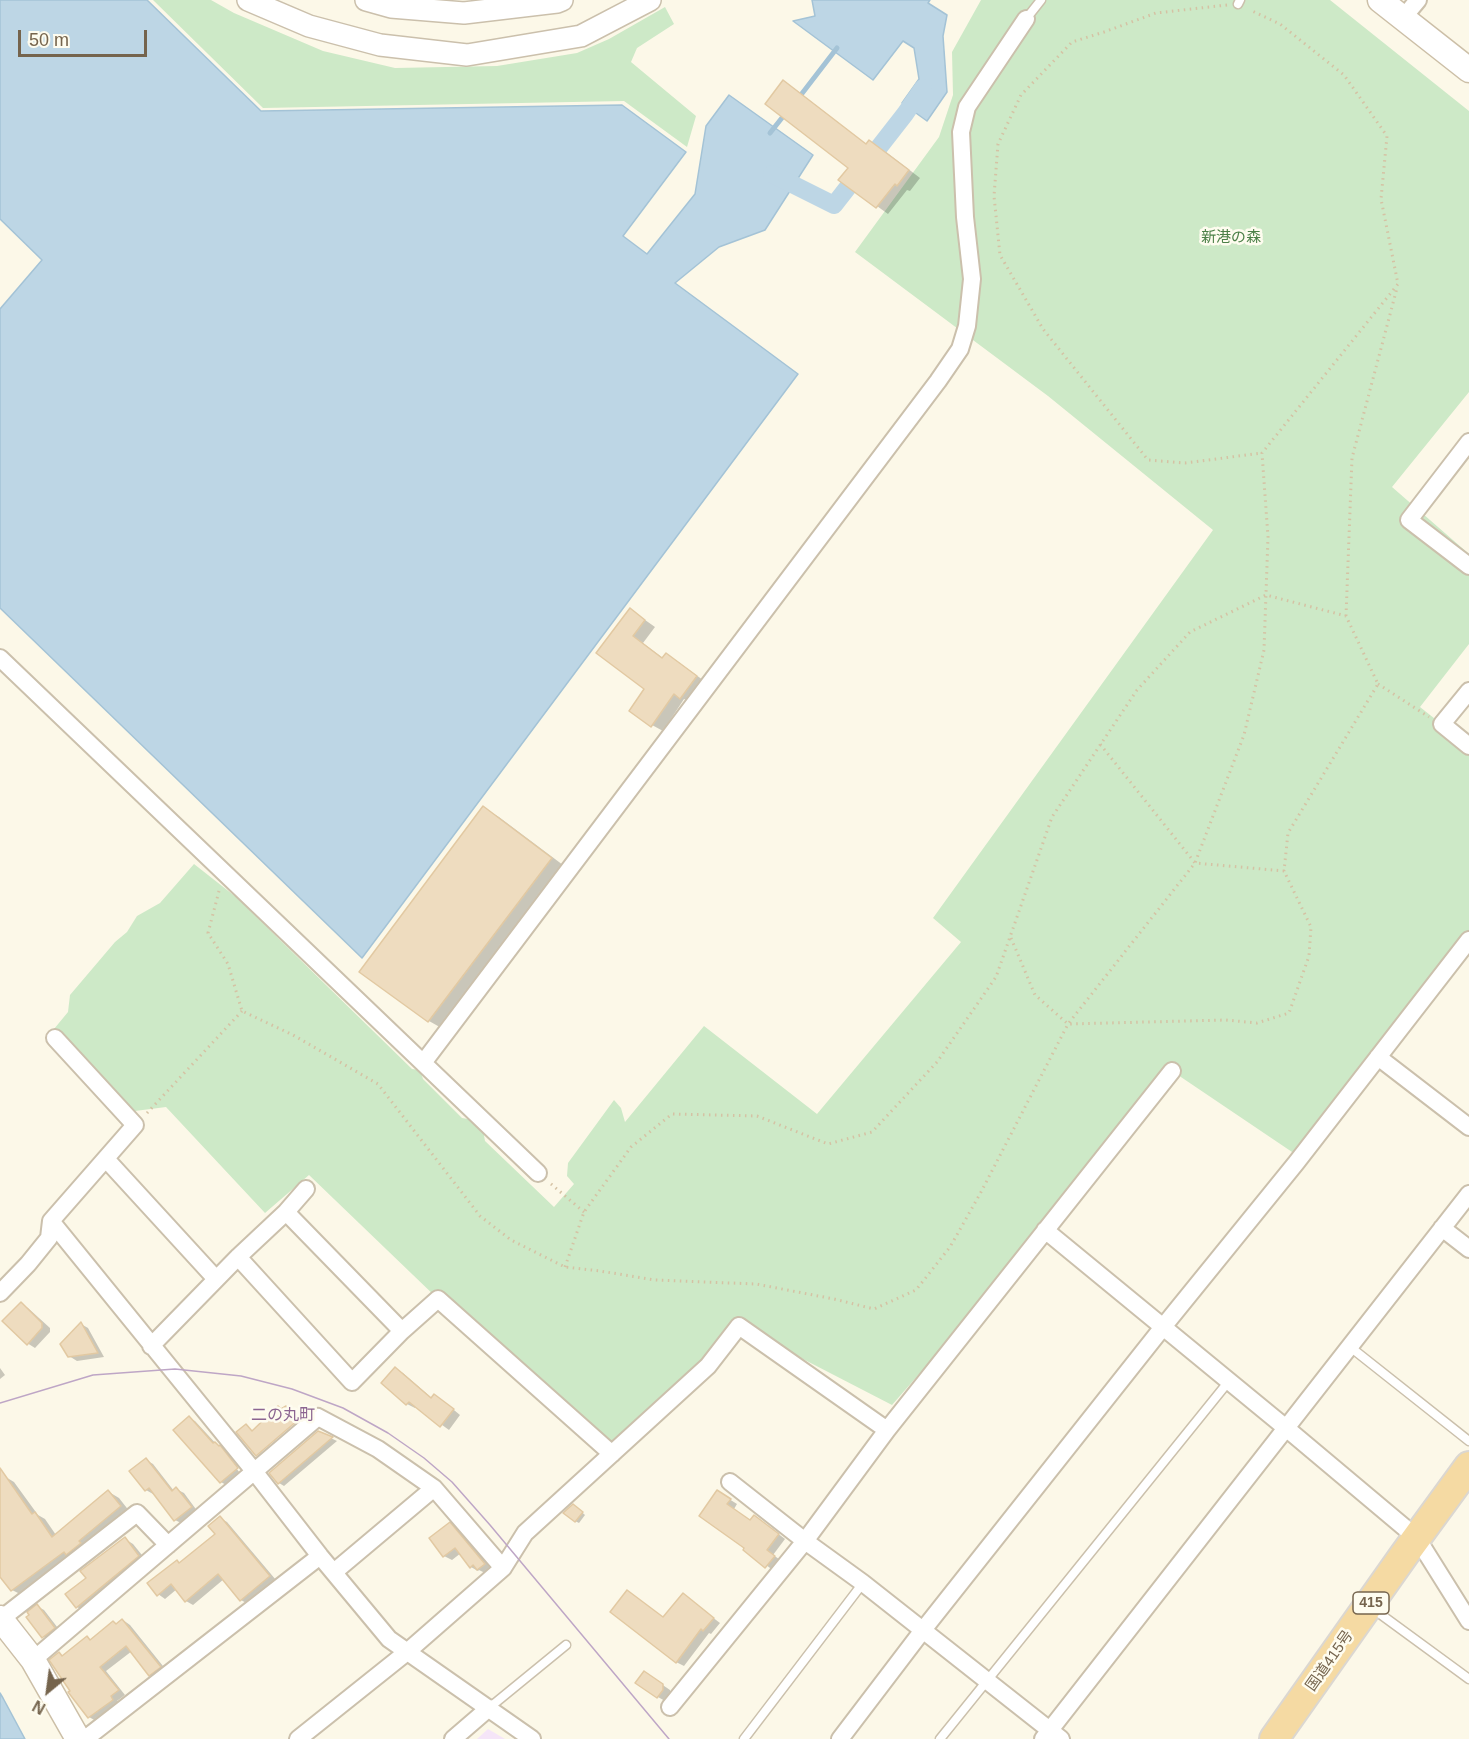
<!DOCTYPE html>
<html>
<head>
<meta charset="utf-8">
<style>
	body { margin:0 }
	#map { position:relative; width:1469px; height:1739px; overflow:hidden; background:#fcf8e8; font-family:Arial,sans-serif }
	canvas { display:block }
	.north { position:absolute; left:18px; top:1661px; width:60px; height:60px; -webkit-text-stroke:4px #fefcef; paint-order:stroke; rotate:209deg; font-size:16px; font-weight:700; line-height:24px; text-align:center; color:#75644d }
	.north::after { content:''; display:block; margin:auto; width:21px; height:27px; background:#75644d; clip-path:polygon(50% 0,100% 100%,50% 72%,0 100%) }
	.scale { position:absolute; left:18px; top:30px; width:129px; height:27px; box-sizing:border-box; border:3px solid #75644d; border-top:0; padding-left:8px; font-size:18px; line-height:21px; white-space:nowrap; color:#75644d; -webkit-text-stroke:4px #fefcef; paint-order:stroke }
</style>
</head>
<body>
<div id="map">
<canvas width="1469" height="1739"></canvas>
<div class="north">N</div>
<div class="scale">50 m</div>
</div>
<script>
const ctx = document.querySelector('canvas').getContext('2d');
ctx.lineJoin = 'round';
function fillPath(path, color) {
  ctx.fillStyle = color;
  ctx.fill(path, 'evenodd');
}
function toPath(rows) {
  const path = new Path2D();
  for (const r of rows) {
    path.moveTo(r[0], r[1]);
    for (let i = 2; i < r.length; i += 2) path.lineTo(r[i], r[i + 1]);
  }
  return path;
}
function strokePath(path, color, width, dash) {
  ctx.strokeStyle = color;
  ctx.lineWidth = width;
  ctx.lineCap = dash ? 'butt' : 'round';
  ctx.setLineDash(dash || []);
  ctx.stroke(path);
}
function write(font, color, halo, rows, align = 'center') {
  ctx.font = font + ' Arial,"Noto Sans JP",sans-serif';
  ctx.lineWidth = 5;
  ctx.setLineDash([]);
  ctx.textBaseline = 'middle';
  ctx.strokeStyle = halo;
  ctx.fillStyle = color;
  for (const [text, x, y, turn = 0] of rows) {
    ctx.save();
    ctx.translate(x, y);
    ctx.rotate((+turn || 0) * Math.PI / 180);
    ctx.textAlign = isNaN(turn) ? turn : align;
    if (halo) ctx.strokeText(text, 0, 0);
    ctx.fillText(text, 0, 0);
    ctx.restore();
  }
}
fillPath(toPath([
	[488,1729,505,1739,477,1739]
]), '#f5e5f8');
fillPath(toPath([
	[153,0,211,0,234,13,323,51,395,68,497,66,577,53,609,39,665,7,674,24,637,48,631,62,696,116,687,147,624,101,263,108],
	[981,0,1330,0,1469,111,1469,392,1392,487,1469,554,1469,644,1420,707,1469,746,1469,939,1298,1156,1172,1071,1045,1230,892,1405,739,1326,612,1454,438,1299,309,1175,265,1213,166,1107,135,1111,54,1029,68,1012,70,995,115,942,127,932,137,916,160,903,194,864,236,897,412,1069,420,1070,423,1079,462,1118,468,1119,483,1130,485,1141,554,1207,574,1184,567,1176,568,1163,614,1100,621,1108,625,1122,704,1026,817,1114,961,942,933,918,1213,530,1048,396,855,252,939,137,953,95,952,52]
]), '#cde9c7');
const water = toPath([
	[0,0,147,0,261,111,622,105,686,152,623,236,647,254,695,194,706,126,729,95,813,155,765,230,719,247,675,283,798,374,362,958,0,608,0,309,42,260,0,219,0,0],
	[812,0,930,0,928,3,947,15,943,36,947,92,927,121,902,103,919,79,914,48,903,41,873,80,793,21,815,16,812,0],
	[0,1693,3,1698,25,1739,0,1739,0,1693]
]);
fillPath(water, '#bdd6e5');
strokePath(water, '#a4c3d6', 1.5);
fillPath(toPath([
	[784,82,795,89,867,145,870,142,881,148,920,178,910,191,907,190,888,214,841,180,850,168],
	[631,610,655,627,643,643,663,658,666,655,677,661,707,683,692,703,684,699,663,731,652,725,646,689,598,653],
	[484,808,499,817,567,868,445,1030,429,1021,361,971],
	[21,1304,28,1308,50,1328,50,1332,35,1348,27,1343],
	[81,1324,88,1328,104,1357,77,1361,69,1356],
	[0,1368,5,1375,0,1379],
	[395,1369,403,1373,433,1399,442,1400,460,1415,449,1430,416,1406,415,1408,407,1404],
	[189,1418,195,1421,219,1447,240,1473,226,1485,221,1482],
	[300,1420,303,1424,262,1458,258,1456],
	[318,1432,337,1441,284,1486,279,1483],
	[146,1460,153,1464,174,1491,176,1489,184,1493,198,1512,183,1524,175,1520,155,1493,153,1494,146,1490],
	[4,1476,14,1482,38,1515,45,1519,56,1535,109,1492,119,1498,130,1512,22,1595,12,1590,0,1575,0,1479],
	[718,1492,737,1504,734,1509,751,1521,755,1516,785,1539,773,1555,782,1561,774,1571,745,1549],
	[576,1507,585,1515,579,1523,575,1521],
	[220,1518,227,1522,276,1580,248,1604,241,1600,224,1579,193,1605,186,1601,177,1589,165,1599,158,1594,180,1564,217,1534],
	[450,1524,457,1528,491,1568,485,1573,479,1570,478,1571,471,1567,461,1553,452,1560,444,1556,431,1539],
	[125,1539,133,1544,146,1560,84,1611,77,1607,88,1578],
	[683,1595,720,1623,711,1634,709,1633,684,1666,676,1662,664,1618],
	[37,1606,44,1610,61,1632,51,1641,43,1636],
	[123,1620,130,1625,167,1671,157,1679,150,1675,132,1651,106,1671,125,1695,117,1701,120,1704,96,1721,89,1717,60,1654,64,1656,87,1638,92,1640],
	[651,1677,670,1690,670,1694,665,1701,658,1697]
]), '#0003');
strokePath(toPath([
	[797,100,837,48],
	[770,133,785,114]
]), '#a4c3d6', 5);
strokePath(toPath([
	[772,174,834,205,905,114,923,88]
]), '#bdd6e5', 18);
const building = toPath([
	[783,80,866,144,869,140,909,170,897,186,895,184,876,208,838,180,848,168,765,104,783,80],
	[630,608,645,620,633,636,662,658,666,653,697,676,680,699,674,694,651,727,629,711,644,689,596,653,630,608],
	[483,806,552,858,428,1022,359,972,483,806],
	[21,1302,42,1323,42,1328,27,1345,2,1321,21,1302],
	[81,1322,98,1353,68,1357,60,1344,81,1322],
	[395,1367,431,1398,434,1394,454,1409,440,1427,409,1402,406,1405,381,1383,395,1367],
	[278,1406,281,1409,286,1406,298,1420,256,1456,236,1432,246,1424,252,1431,278,1406],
	[189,1416,213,1443,215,1442,219,1446,220,1445,238,1468,220,1483,173,1430,189,1416],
	[318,1431,333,1437,278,1484,269,1473,318,1431],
	[146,1458,172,1491,176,1487,192,1507,174,1521,149,1488,145,1491,129,1471,146,1458],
	[0,1468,32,1514,35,1512,52,1537,108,1490,121,1506,79,1541,81,1543,66,1555,64,1552,11,1591,0,1577,0,1468],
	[717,1490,731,1499,727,1504,750,1520,754,1515,779,1534,767,1550,775,1556,765,1568,743,1550,744,1548,699,1516,717,1490],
	[573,1504,583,1512,575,1522,563,1513,573,1504],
	[220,1516,270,1576,240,1601,218,1574,185,1602,171,1584,157,1596,147,1583,177,1560,179,1563,215,1534,208,1526,220,1516],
	[450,1522,485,1564,477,1570,473,1565,470,1568,455,1548,443,1557,429,1538,450,1522],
	[125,1537,139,1556,76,1608,65,1594,86,1578,80,1571,125,1537],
	[627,1590,663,1617,683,1593,714,1618,703,1631,701,1629,676,1663,610,1612,627,1590],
	[37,1604,55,1628,42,1638,26,1617,29,1615,27,1612,37,1604],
	[122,1619,161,1667,149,1676,126,1646,100,1667,119,1690,111,1696,113,1700,88,1718,68,1692,70,1691,49,1660,59,1652,62,1656,87,1636,90,1640,113,1621,116,1624,122,1619],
	[644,1671,663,1684,663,1690,657,1698,635,1683,644,1671]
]);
fillPath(building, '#eedcbf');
strokePath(building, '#e2c9a2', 1.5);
const service = toPath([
	[1238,4,1240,0],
	[1026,19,1041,0],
	[1349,1346,1469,1441],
	[1372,1608,1469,1679],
	[489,1708,566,1645],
	[744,1739,863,1583],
	[940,1739,1229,1381]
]);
const minor = toPath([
	[1403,18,1418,0],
	[1469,442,1409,520,1469,566],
	[0,658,538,1173],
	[1469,691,1442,724,1469,746],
	[1378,1057,1469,1127],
	[423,1063,938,381,960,349,967,326,972,279,965,217,961,132,967,107,1026,19],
	[106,1159,216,1279],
	[286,1212,402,1331],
	[51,1221,254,1471,320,1556,389,1639,532,1739],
	[1442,1228,1469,1249],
	[1045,1230,1286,1428,1417,1538,1469,1621],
	[238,1257,352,1382,402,1331,438,1299,612,1454],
	[0,1293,28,1264,49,1238,51,1221,135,1125,55,1038],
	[151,1346,238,1257,286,1212,306,1189],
	[730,1482,805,1541,863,1583,1061,1739],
	[334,1572,434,1488],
	[1,1619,137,1513,168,1545],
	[33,1660,318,1417,378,1449,434,1488,503,1568],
	[670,1707,805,1541,887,1430,1172,1071],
	[85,1739,320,1556],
	[298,1739,407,1652,503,1568,525,1533,708,1366,739,1326,887,1430],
	[453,1739,489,1708],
	[840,1739,923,1630,1163,1327,1296,1163,1469,940],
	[1043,1739,1469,1194]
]);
const tertiary = toPath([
	[248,0,309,26,380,45,467,55,581,36,650,0],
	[366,0,391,7,464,13,557,2,562,0]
]);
const secondary = toPath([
	[1380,0,1469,70],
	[0,1618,33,1660,78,1739]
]);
const trunk = toPath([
	[1274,1739,1404,1555,1469,1466]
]);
strokePath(service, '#cbc0ac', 11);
strokePath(minor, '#cbc0ac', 20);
strokePath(tertiary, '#cbc0ac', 24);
strokePath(secondary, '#ccbfa7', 27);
strokePath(trunk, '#dbd7d1', 32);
strokePath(toPath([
	[1227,5,1156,13,1104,32,1072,42,1021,95,998,144,994,196,1000,255,1043,329,1148,460,1185,463,1262,453],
	[1346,616,1352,458,1397,288],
	[1378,684,1429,717],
	[219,891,208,933,228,964,242,1011,293,1035,378,1084,480,1216,511,1240,565,1267,600,1271,655,1280,756,1284,834,1299,874,1309,916,1290,950,1247,980,1194,1068,1024,1195,863,1244,735,1264,650,1268,537,1262,453,1398,284,1381,199,1387,136,1344,75,1280,24,1250,10],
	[1011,938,1035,995,1068,1024,1226,1020,1257,1023,1289,1013,1309,956,1311,927,1284,871,1195,863,1100,744],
	[147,1113,242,1011],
	[551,1184,584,1212],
	[565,1267,584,1212,631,1147,672,1114,757,1116,828,1144,872,1132,937,1062,996,977,1052,817,1137,690,1190,632,1266,595,1346,616,1378,684,1288,833,1284,871]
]), '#d5c2a4', 3, [1.5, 4.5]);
strokePath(service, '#fff', 8);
strokePath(minor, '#fff', 16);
strokePath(tertiary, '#fff', 21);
strokePath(secondary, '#fff', 24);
strokePath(trunk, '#f5daa3', 28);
strokePath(toPath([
	[0,1403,93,1375,175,1369,241,1376,292,1389,343,1408,388,1433,424,1458,452,1482,490,1525,669,1739]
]), '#bea6c6', 1.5);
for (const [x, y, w] of [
	[1371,1603,36]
]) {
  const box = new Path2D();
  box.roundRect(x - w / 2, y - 11, w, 22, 4.5);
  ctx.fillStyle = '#fefcef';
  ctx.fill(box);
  strokePath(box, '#75644d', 1.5);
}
write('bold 14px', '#75644d', null, [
	["415",1371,1603]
]);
write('15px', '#4c8048', '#fefcef', [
	["新港の森",1231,238]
]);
write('15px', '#75644d', '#fefcef', [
	["国道415号",1330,1661,-55]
]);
write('16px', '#8c6591', '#fefcef', [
	["二の丸町",283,1416]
]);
</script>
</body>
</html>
